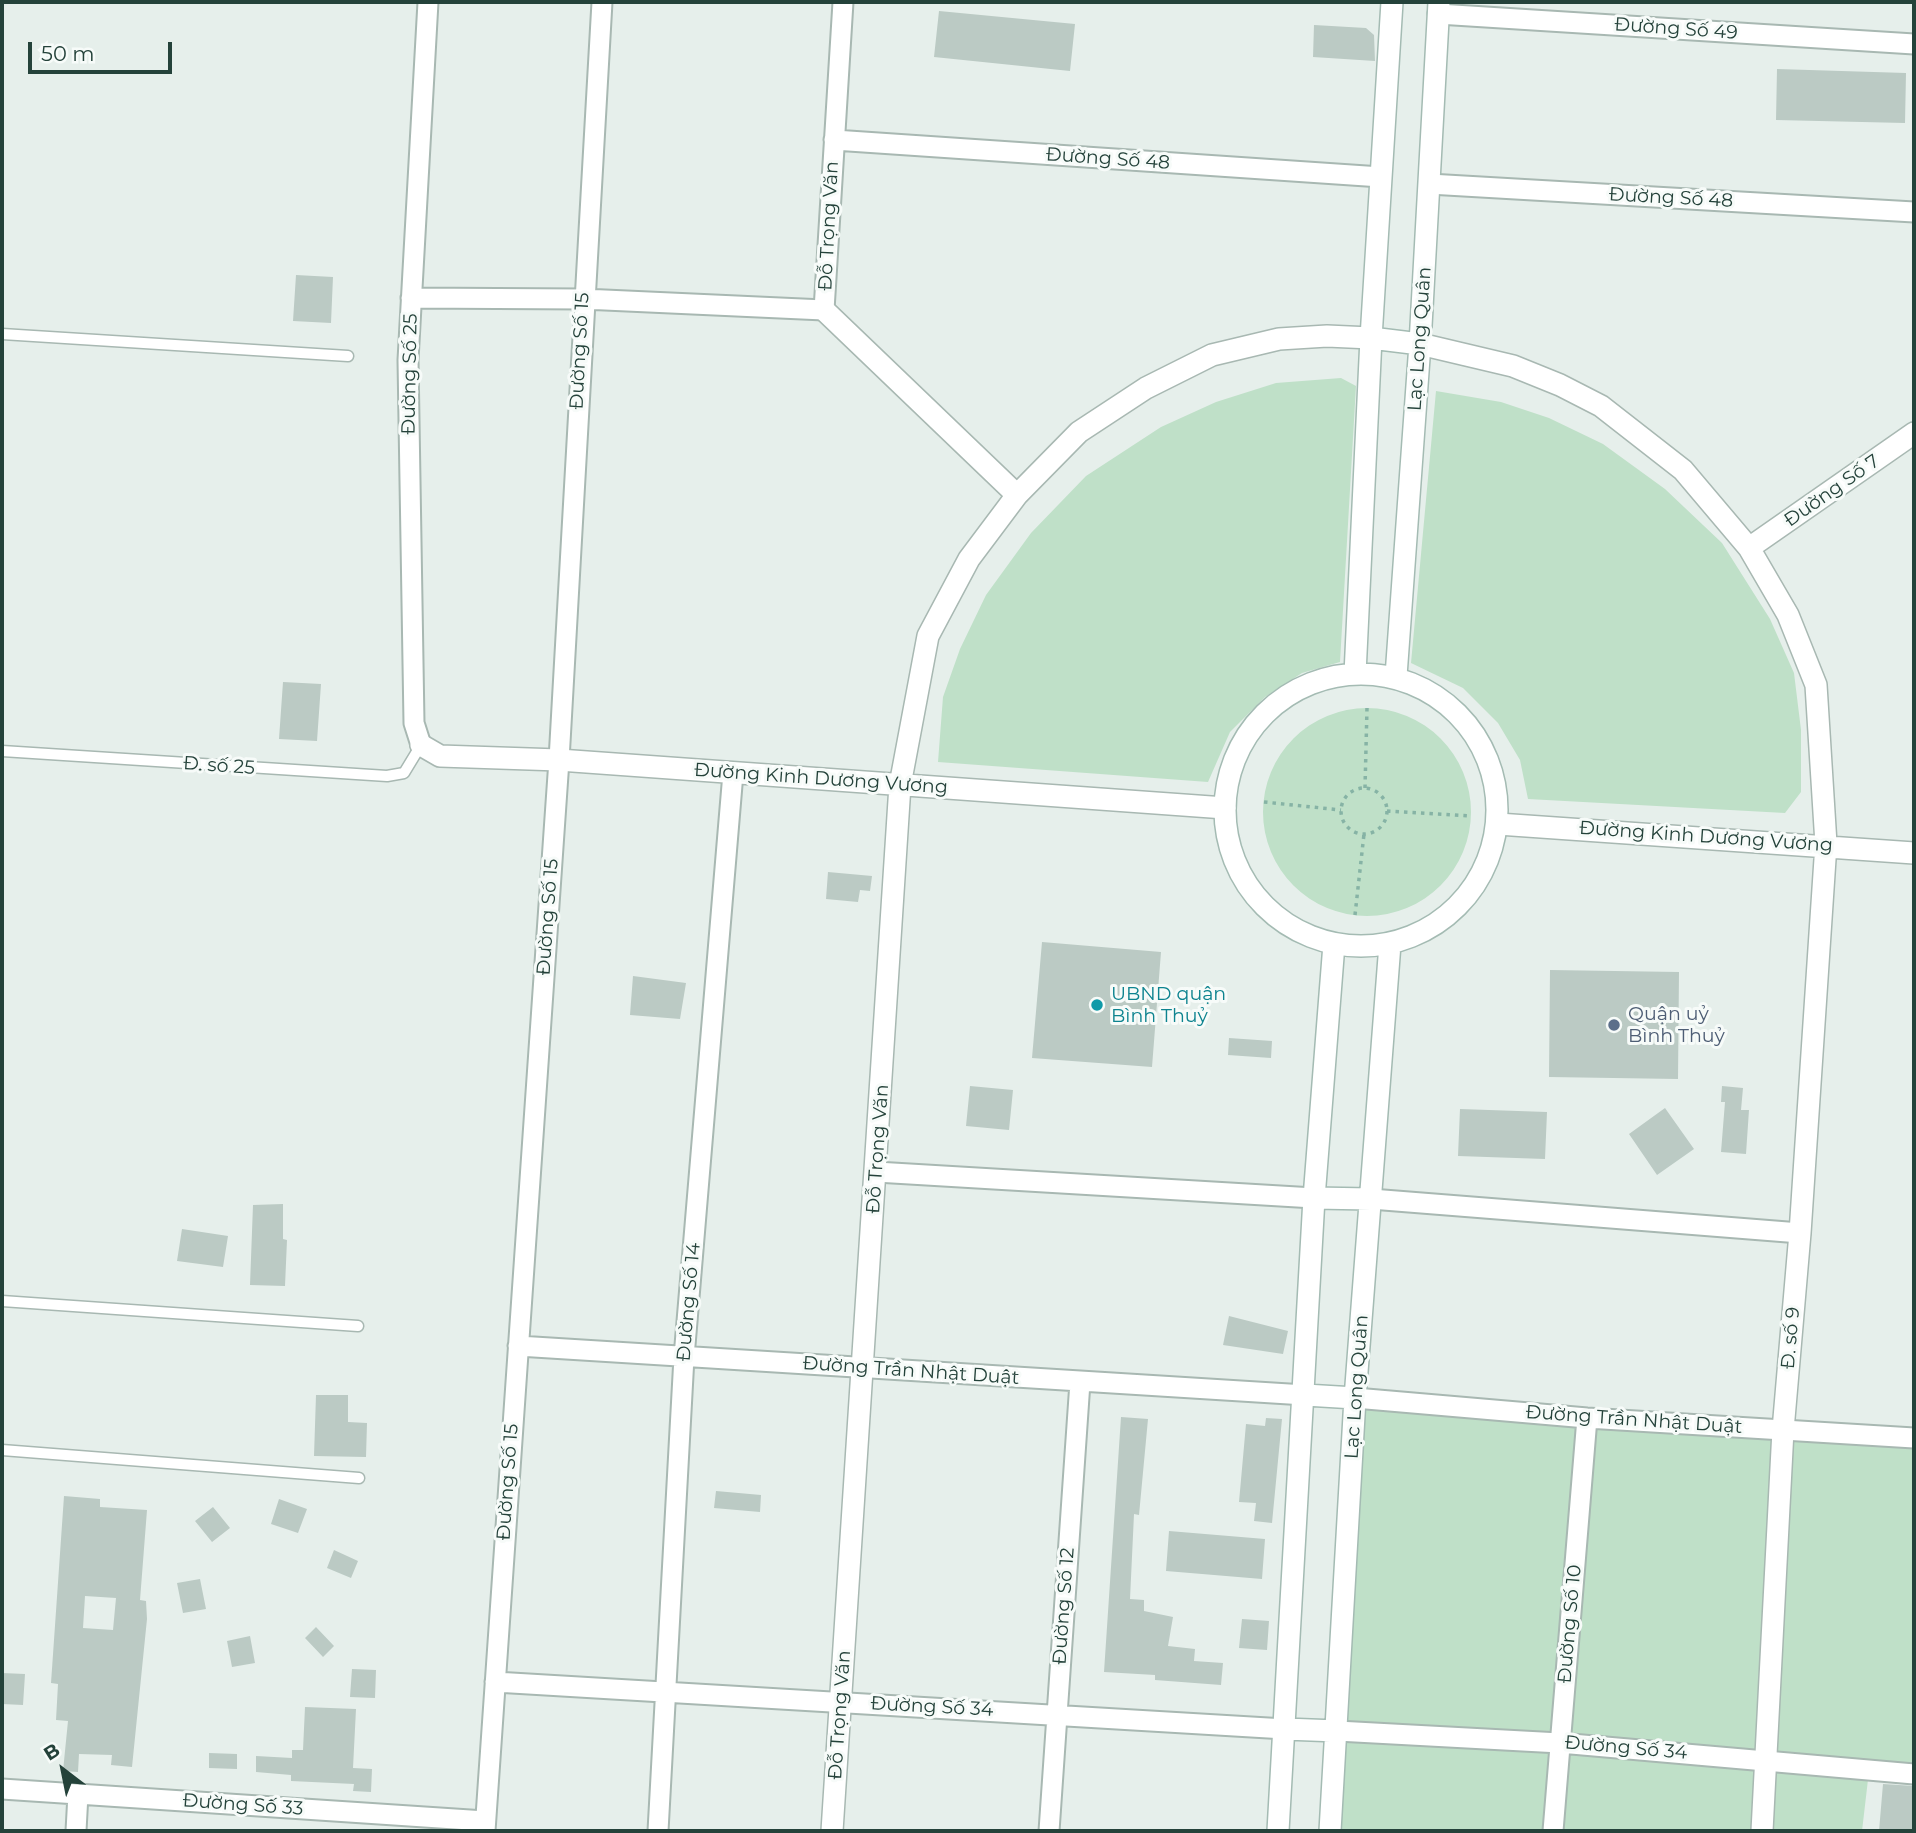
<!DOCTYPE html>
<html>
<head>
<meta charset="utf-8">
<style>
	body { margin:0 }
	#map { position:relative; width:1916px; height:1833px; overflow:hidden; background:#e6efeb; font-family:Montserrat,sans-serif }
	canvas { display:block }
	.frame { position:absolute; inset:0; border:4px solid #24423a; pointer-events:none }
	.north { position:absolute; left:28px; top:1735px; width:70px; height:70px; -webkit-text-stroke:5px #f7fbf9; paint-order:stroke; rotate:328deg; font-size:19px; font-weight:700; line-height:28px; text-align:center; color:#24423a }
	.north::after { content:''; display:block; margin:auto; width:24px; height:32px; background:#24423a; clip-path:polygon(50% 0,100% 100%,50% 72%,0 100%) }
	.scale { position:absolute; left:28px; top:42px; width:144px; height:32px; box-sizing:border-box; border:4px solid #24423a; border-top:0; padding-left:9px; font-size:21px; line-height:24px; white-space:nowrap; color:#24423a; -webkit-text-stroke:5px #f7fbf9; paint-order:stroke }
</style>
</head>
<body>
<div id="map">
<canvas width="1916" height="1833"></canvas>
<div class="frame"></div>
<div class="north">B</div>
<div class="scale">50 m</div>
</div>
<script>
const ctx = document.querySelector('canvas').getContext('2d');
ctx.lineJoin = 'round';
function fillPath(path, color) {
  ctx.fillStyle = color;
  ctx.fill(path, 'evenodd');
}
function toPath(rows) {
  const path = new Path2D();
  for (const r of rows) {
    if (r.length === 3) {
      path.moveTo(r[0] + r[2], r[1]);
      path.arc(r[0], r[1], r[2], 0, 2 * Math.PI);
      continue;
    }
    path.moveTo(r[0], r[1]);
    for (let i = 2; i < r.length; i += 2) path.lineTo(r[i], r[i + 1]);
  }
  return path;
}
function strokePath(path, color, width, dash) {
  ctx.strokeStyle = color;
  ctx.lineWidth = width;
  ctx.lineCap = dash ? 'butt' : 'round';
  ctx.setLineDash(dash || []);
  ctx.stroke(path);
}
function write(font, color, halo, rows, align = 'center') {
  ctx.font = font + ' Montserrat,sans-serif';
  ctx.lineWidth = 6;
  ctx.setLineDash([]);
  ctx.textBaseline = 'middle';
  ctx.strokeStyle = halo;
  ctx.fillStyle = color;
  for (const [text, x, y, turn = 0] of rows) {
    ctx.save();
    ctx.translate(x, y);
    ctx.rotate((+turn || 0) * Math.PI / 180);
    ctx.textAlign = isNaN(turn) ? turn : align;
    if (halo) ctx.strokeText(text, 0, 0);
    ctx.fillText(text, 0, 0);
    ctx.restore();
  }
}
fillPath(toPath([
	[1341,378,1356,386,1340,662,1302,673,1265,697,1230,732,1208,782,938,762,943,697,960,649,986,595,1031,533,1086,476,1161,427,1216,402,1276,383],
	[1436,391,1501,402,1549,418,1603,444,1665,489,1722,543,1770,619,1794,673,1801,730,1801,792,1785,813,1528,799,1520,760,1498,723,1463,688,1411,663],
	[1367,812,104],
	[1355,1398,1914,1438,1914,1772,1869,1771,1862,1831,1330,1831]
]), '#bfe0c8');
fillPath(toPath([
	[939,11,1075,24,1070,71,934,57],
	[1314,25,1366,28,1374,35,1375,61,1313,57],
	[1777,69,1906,73,1905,123,1776,120],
	[296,275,333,277,331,323,293,321],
	[283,682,321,684,317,741,279,739],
	[828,872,872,876,870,891,860,890,858,902,826,899],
	[1042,942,1161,952,1152,1067,1032,1058],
	[1550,970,1679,972,1678,1079,1549,1077],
	[633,976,686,983,680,1019,630,1015],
	[1229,1038,1272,1041,1271,1058,1228,1055],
	[970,1086,1013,1090,1009,1130,966,1126],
	[1722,1086,1743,1088,1741,1110,1749,1110,1746,1154,1721,1152,1725,1102,1721,1102],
	[1665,1108,1694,1149,1657,1175,1629,1134],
	[1460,1109,1547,1112,1545,1159,1458,1156],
	[283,1204,283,1239,287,1240,285,1286,250,1285,253,1205],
	[182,1229,228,1236,223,1267,177,1261],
	[1229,1316,1288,1331,1283,1354,1223,1345],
	[316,1395,348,1395,348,1422,367,1423,366,1457,314,1456],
	[1121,1417,1148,1419,1139,1515,1134,1514,1130,1599,1144,1600,1144,1611,1173,1617,1168,1646,1195,1649,1194,1661,1223,1663,1221,1685,1155,1680,1155,1675,1104,1672],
	[1266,1418,1282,1419,1272,1523,1254,1521,1256,1503,1239,1502,1246,1424,1265,1426],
	[716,1491,761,1495,760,1512,714,1508],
	[64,1496,100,1499,100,1507,147,1510,140,1600,146,1601,147,1619,132,1767,111,1765,112,1755,79,1754,78,1772,63,1771,68,1721,56,1720,58,1684,51,1683],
	[85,1596,116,1598,113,1630,83,1628],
	[279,1499,307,1509,298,1533,271,1524],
	[213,1507,230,1528,212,1542,195,1521],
	[1169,1531,1265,1539,1262,1579,1166,1571],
	[334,1550,358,1561,351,1578,327,1568],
	[200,1579,206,1609,183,1613,177,1583],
	[1242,1619,1269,1621,1267,1650,1239,1648],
	[316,1627,334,1646,323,1657,305,1638],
	[250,1636,255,1663,232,1667,227,1641],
	[352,1669,376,1670,375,1698,350,1697],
	[2,1673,25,1674,23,1705,2,1704],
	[305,1707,356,1709,353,1768,372,1769,371,1792,353,1791,354,1784,291,1781,291,1775,256,1772,256,1756,292,1758,292,1750,303,1750],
	[209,1753,237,1754,237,1769,209,1768],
	[1883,1784,1914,1786,1914,1831,1879,1831]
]), '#bbcac4');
const service = toPath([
	[2,334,348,356],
	[2,751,387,776,404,773,421,745],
	[2,1301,358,1326],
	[2,1450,359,1478]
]);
const minor = toPath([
	[1438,14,1914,44],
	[834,140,1381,177],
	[1429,184,1914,212],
	[411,298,583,299,824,310,843,2],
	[421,745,414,723,408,360,428,2],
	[876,1172,1314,1198],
	[1371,1199,1800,1233],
	[518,1346,1305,1395],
	[1355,1398,1587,1418,1914,1438],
	[495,1682,1285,1729],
	[1337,1731,1560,1743,1914,1774],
	[2,1789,485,1821],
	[76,1831,78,1794],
	[485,1831,559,760,602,2],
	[658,1831,684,1357,733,773],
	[1049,1831,1080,1382],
	[1553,1831,1587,1418]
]);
const tertiary = toPath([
	[824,310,1017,495],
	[1420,344,1513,366,1560,385,1601,406,1683,470,1749,548,1788,615,1816,685,1826,844,1800,1233,1783,1430,1762,1831],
	[1749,548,1914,433],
	[421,745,440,756,559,760,1225,808],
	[1498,824,1914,853],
	[832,1831,900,785,928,636,969,559,1017,495,1079,432,1146,388,1212,355,1279,339,1327,336,1371,338]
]);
const secondary = toPath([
	[1371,338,1420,344],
	[1355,674,1371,338,1392,2],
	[1361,810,136],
	[1396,676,1420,344,1439,2],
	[1314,1198,1371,1199],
	[1305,1395,1355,1398],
	[1285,1729,1337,1731],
	[1278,1831,1314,1198,1334,944],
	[1330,1831,1355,1398,1390,944]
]);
strokePath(service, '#a8b8b2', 13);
strokePath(minor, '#a8b8b2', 23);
strokePath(tertiary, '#a8b8b2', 24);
strokePath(secondary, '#a4bbb3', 24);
strokePath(toPath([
	[1365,788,1367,708],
	[1364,811,23],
	[1264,802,1341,810],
	[1387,811,1471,816],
	[1355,915,1364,834]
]), '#86b3a5', 3.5, [3.5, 5]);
strokePath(service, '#fff', 10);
strokePath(minor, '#fff', 19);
strokePath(tertiary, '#fff', 21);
strokePath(secondary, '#fff', 21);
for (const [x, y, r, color] of [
	[1097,1005,7,"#0f9aa8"],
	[1614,1025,7,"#5c6f8a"]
]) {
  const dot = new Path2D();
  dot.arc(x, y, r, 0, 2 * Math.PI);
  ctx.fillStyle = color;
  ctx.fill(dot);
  strokePath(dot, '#f7fbf9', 2.5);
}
write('19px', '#24423a', '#f7fbf9', [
	["Đường Số 49",1676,29,4],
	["Đường Số 48",1108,159,4],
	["Đường Số 48",1671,198,3],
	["Đỗ Trọng Văn",829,226,-87],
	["Lạc Long Quân",1420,339,-86],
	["Đường Số 15",580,351,-87],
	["Đường Số 25",410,374,-89],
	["Đường Số 7",1832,491,-35],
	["Đ. số 25",219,766,4],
	["Đường Kinh Dương Vương",821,779,4],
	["Đường Kinh Dương Vương",1706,837,4],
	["Đường Số 15",548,917,-86],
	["Đỗ Trọng Văn",878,1149,-86],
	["Đường Số 14",689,1302,-85],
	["Đ. số 9",1791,1338,-85],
	["Đường Trần Nhật Duật",911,1371,4],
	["Lạc Long Quân",1357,1387,-86],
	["Đường Trần Nhật Duật",1634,1420,4],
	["Đường Số 15",508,1482,-86],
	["Đường Số 12",1064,1606,-86],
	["Đường Số 10",1570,1624,-85],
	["Đường Số 34",932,1707,3],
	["Đỗ Trọng Văn",840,1715,-86],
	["Đường Số 34",1626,1748,5],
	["Đường Số 33",243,1805,4]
]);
write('19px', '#0d838f', '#f7fbf9', [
	["UBND quận",1111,994],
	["Bình Thuỷ",1111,1016]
], 'left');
write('19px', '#4e5e75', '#f7fbf9', [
	["Quận uỷ",1628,1014],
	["Bình Thuỷ",1628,1036]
], 'left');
</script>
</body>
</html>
